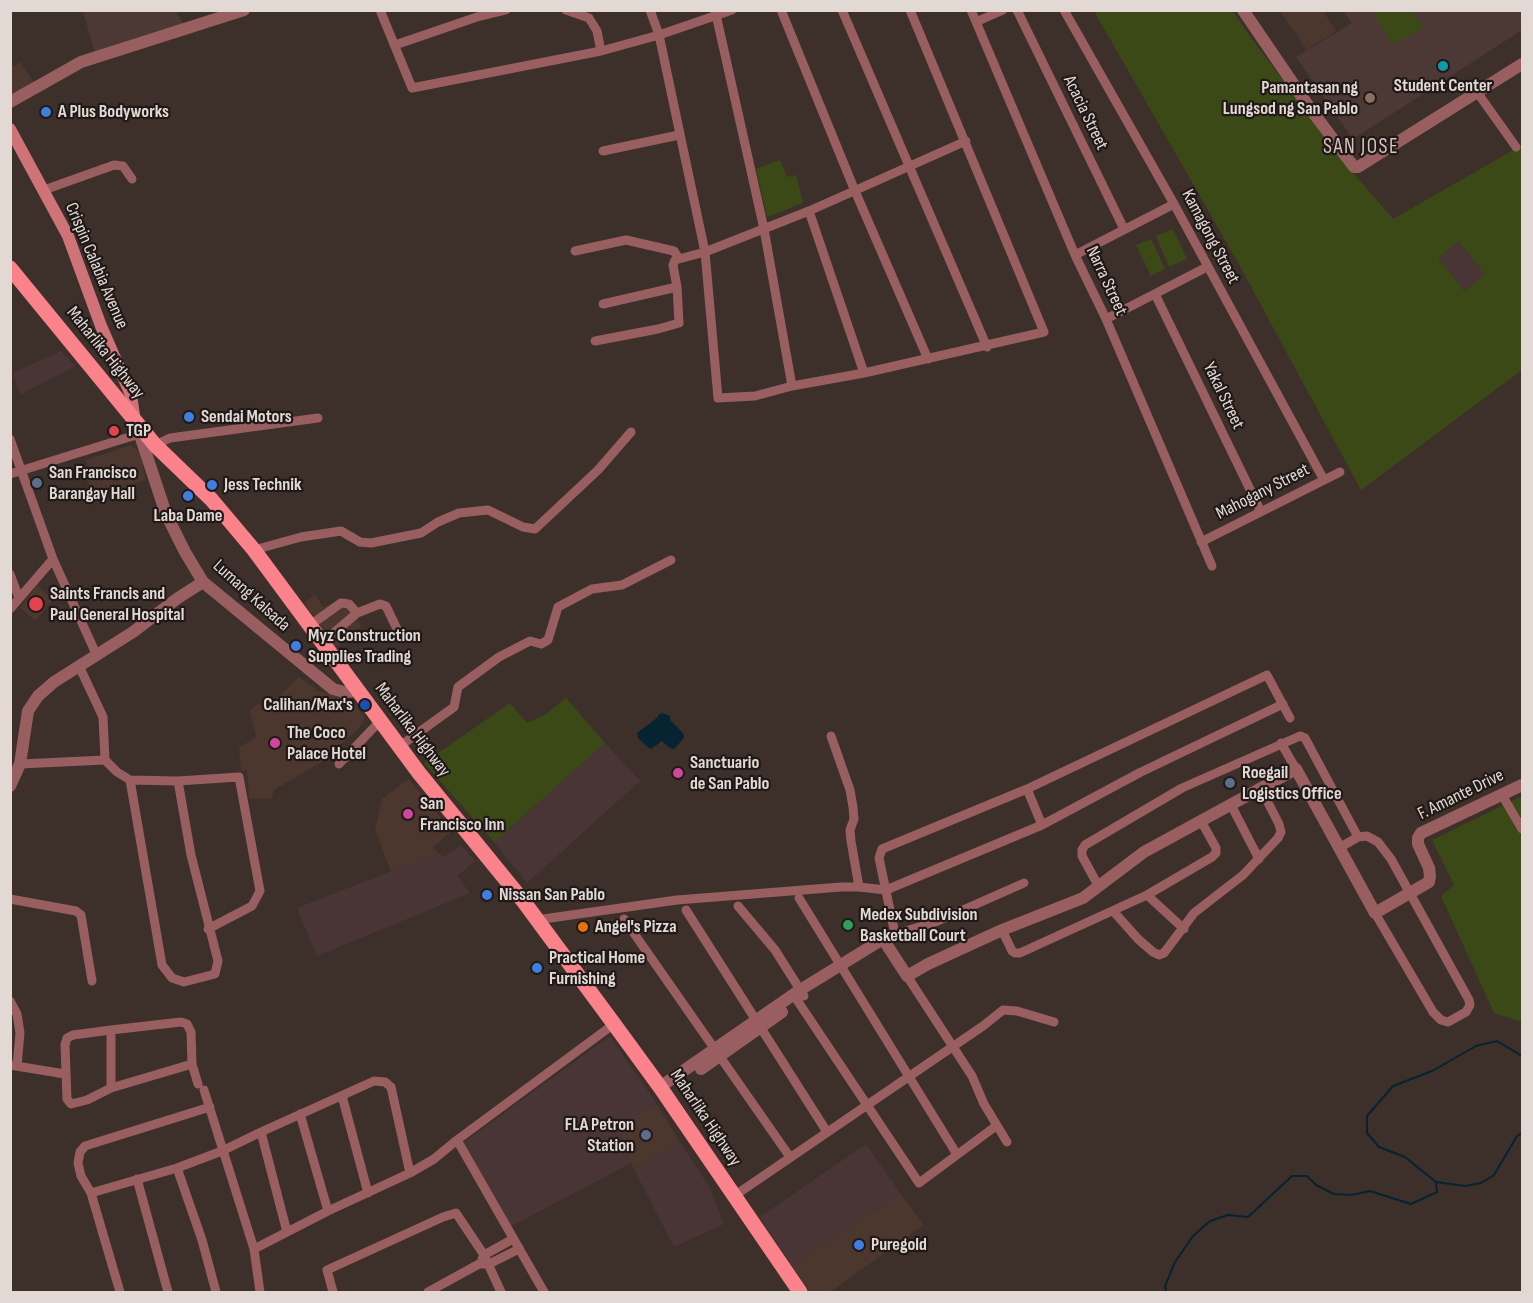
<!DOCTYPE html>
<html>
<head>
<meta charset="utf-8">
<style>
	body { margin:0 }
	#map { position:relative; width:1533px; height:1303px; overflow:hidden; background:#3d302a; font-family:"Sofia Sans Condensed",sans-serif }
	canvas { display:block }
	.frame { position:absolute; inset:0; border:12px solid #e2d9d5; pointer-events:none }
</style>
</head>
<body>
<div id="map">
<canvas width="1533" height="1303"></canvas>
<div class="frame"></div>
</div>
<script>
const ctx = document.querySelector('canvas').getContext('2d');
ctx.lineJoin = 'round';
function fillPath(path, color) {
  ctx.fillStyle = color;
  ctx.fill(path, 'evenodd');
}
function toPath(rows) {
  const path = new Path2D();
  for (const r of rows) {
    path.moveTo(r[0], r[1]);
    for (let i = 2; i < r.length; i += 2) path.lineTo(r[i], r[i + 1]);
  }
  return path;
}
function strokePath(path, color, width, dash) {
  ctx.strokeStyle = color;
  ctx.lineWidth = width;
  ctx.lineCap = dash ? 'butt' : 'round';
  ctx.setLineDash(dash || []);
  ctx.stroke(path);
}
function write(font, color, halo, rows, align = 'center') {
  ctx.font = font + ' "Sofia Sans Condensed",sans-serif';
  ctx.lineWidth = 4.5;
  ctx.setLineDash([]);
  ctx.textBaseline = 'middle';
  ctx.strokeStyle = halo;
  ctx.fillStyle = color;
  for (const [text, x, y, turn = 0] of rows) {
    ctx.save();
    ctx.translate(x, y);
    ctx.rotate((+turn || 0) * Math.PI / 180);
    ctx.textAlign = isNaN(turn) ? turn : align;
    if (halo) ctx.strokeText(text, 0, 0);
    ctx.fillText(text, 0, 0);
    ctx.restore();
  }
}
fillPath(toPath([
	[1280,11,1323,11,1336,31,1307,50],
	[20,62,35,84,11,99,11,67],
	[131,445,140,453,146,479,95,500,87,479,91,476,86,460],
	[37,585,53,599,36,621,20,608],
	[315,594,323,607,346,598,361,627,335,648,304,603],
	[299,677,319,691,338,697,348,696,365,718,359,728,320,763,274,790,271,799,249,798,247,769,241,771,239,748,256,737,250,711,259,703,264,710],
	[409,779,452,831,433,847,438,853,391,872,375,829,382,799],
	[657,1104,680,1142,634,1169,613,1128],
	[900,1193,924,1225,830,1292,810,1292,791,1265]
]), '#4b372e');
fillPath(toPath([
	[1459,241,1486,275,1464,291,1438,258],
	[61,351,75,366,20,395,13,373],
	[605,743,640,781,527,883,494,842],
	[461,845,475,861,457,876,470,893,317,956,297,908,438,853,444,857],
	[610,1036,657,1104,613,1128,631,1163,508,1228,463,1143],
	[680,1142,710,1188,724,1224,674,1247,634,1169],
	[866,1144,900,1193,791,1265,760,1217]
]), '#493536');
fillPath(toPath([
	[83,11,176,11,184,25,95,53],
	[1343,11,1522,11,1522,30,1353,139,1296,57,1352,23]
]), '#4c3834');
fillPath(toPath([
	[1378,10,1412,11,1423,28,1393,45,1373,13],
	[1094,11,1233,11,1249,35,1348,167,1393,219,1522,145,1522,370,1361,490,1236,259],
	[1459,241,1485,275,1464,291,1438,258],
	[780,160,787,177,796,175,803,203,767,217,756,169],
	[1173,229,1187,259,1169,267,1156,236],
	[1151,239,1165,269,1151,276,1136,245],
	[566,698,605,743,494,842,424,763,510,703,527,723,546,714],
	[1522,796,1522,1022,1494,1013,1441,896,1454,885,1432,840]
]), '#3b4917');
fillPath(toPath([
	[662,713,670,716,670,720,683,733,684,738,674,749,670,748,662,741,651,749,649,748,638,738,637,733,658,717,658,715]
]), '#052331');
strokePath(toPath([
	[1522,1056,1497,1041,1476,1046,1432,1071,1393,1086,1367,1116,1367,1133,1379,1147,1405,1157,1436,1182,1465,1186,1481,1183,1494,1175,1517,1136,1522,1133],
	[1166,1292,1165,1286,1175,1262,1193,1236,1210,1221,1228,1215,1248,1217,1292,1176,1307,1176,1316,1185,1334,1194,1351,1195,1370,1191,1411,1204,1437,1192,1436,1182]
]), '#052331', 2);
strokePath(toPath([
	[380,10,412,88,601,51,659,35,732,10],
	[566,10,589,18,597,31,601,51],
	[650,10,659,35,705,252,718,398,755,396,792,386,864,373,1044,332,910,10],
	[715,10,764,229,792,386],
	[781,10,855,191,928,359],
	[842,10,987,347],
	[971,10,1075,255,1106,319,1212,566],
	[1017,10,1124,229],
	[1064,10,1174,204,1324,480],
	[976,22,1003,10],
	[395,45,477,17,506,10],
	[1477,92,1516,147],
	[603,151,679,135],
	[44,190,114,165,123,166,132,179],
	[809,211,864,373],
	[575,251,626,240,674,251,679,259],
	[1075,255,1174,204],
	[1155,294,1261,512],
	[603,304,677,287],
	[1106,319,1207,267],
	[595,341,658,329,679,323,677,287,673,265,675,260,705,252,809,211,966,141],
	[10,439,53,559,97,656],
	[155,445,170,438,318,418],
	[10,474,139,434],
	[1201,542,1340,472],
	[254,550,301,537,341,531,360,542,371,543,421,533,438,522,459,513,488,510,523,527,535,529,598,470,631,432],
	[10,574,19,598],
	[10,609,53,559],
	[309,626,341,603,349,604,357,613,380,604,386,606,397,629],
	[322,643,357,613],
	[79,666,103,717,105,760,117,772,130,780,178,781,239,777,260,891,252,906,208,929],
	[831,736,850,790,853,807,854,819,850,830,851,841,859,887],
	[1281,743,1296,769],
	[400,746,454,707,458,687,499,657,530,641,541,644,548,640,558,607,592,589,622,585,671,560],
	[20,764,105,760],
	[339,764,380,721],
	[130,780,162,965,172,978,184,982,215,974,218,961,191,855,178,781],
	[1027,789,1042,825],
	[1502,795,1522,829],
	[1231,805,1259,859],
	[1339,848,1358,837,1367,836,1378,842,1391,859,1469,1000,1470,1005,1466,1012,1448,1022,1441,1020,1433,1012,1375,913],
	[1099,887,1082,856,1082,850,1085,845,1182,788,1300,736,1305,738,1358,837],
	[1147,895,1184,929],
	[799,898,956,1153],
	[10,899,76,911,81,915,92,981],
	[738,906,775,950,804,996],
	[686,910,827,1132],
	[1114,912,1138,939,1153,952,1159,955,1164,953,1194,913,1243,875,1278,838,1281,832,1279,824,1261,789],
	[624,919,790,1157],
	[536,920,677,900,841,887,859,887,886,890,1042,825,1141,772,1283,704],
	[1002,930,1012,951,1015,953,1020,953,1147,895,1212,857,1216,853,1216,848,1201,821],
	[895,934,879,858,882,849,1027,789,1267,675,1290,718],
	[890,936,938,921,1024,883],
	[907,976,972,1076,984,1104,1007,1142],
	[793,994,919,1183,996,1126],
	[10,1001,17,1014,20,1033,17,1066],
	[111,1030,111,1088],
	[192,1064,111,1088,87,1100,71,1104,67,1099,65,1045,67,1038,73,1035,111,1030,181,1022,187,1024,191,1032,192,1064,198,1084],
	[10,1065,65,1074],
	[204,1090,254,1249,260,1292],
	[342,1096,368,1193],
	[300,1114,328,1211],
	[261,1132,287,1232],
	[177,1168,202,1240,216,1292],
	[137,1179,168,1292],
	[91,1193,177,1168,222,1151,261,1132,374,1081,385,1082,391,1087,410,1173],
	[734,1196,983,1026,1003,1010,1017,1011,1054,1022],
	[254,1249,328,1211,410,1173,434,1159,457,1140],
	[482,1259,484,1255,513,1239],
	[120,1292,91,1193,81,1176,78,1163,80,1152,85,1146,210,1107],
	[333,1292,327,1270,443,1217,456,1213,484,1255,501,1292],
	[428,1292,479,1264,489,1264,519,1249],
	[544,1292,457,1140,614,1024]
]), '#985e60', 9);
strokePath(toPath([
	[1243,10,1309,107,1354,167,1358,167,1522,64],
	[10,102,81,62,244,10],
	[137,426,166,514,185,552,203,582,333,689,344,692,358,691],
	[10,786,20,764,28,711,38,696,54,682,133,632,178,598,203,582],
	[701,1069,782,1012],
	[660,1087,800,990,883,939,907,976,928,964,1002,930,1083,898,1144,852,1296,769,1375,913,1429,882,1430,876,1429,868,1418,844,1418,838,1421,833,1522,785]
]), '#985e60', 12);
strokePath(toPath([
	[10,129,68,236,101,326,131,395,135,422]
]), '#d07379', 12);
strokePath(toPath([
	[10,268,155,445,211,499,254,550,419,773,524,902,614,1024,660,1087,800,1292]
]), '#fa838b', 15);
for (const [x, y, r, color] of [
	[1443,66,6,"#0f9aa8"],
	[1370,98,6,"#8d6e63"],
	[46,112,6,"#3f7fe0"],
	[189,417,6,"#3f7fe0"],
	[114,431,6,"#e0444e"],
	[37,483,6,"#5c6f8a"],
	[212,485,6,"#3f7fe0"],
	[188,496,6,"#3f7fe0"],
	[36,604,8,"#e0444e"],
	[296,646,6,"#3f7fe0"],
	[365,705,6,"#1a4fb4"],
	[275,743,6,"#d1479c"],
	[678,773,6,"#d1479c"],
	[1230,783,6,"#5c6f8a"],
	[408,814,6,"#d1479c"],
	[487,895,6,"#3f7fe0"],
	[848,925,6,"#2e9e5b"],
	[583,927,6,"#e8710a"],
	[537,968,6,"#3f7fe0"],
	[646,1135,6,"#5c6f8a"],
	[859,1245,6,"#3f7fe0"]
]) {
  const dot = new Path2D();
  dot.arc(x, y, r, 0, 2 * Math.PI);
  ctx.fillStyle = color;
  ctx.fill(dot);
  strokePath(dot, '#201917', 2);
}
write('bold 18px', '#e2d9d5', '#201917', [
	["Student Center",1443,86,"center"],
	["Pamantasan ng",1358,88,"right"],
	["Lungsod ng San Pablo",1358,109,"right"],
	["A Plus Bodyworks",58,112],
	["Sendai Motors",201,417],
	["TGP",126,431],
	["San Francisco",49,473],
	["Barangay Hall",49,494],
	["Jess Technik",224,485],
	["Laba Dame",188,516,"center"],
	["Saints Francis and",50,594],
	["Paul General Hospital",50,615],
	["Myz Construction",308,636],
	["Supplies Trading",308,657],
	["Calihan/Max's",353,705,"right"],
	["The Coco",287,733],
	["Palace Hotel",287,754],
	["Sanctuario",690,763],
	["de San Pablo",690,784],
	["Roegail",1242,773],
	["Logistics Office",1242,794],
	["San",420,804],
	["Francisco Inn",420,825],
	["Nissan San Pablo",499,895],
	["Medex Subdivision",860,915],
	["Basketball Court",860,936],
	["Angel's Pizza",595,927],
	["Practical Home",549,958],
	["Furnishing",549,979],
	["FLA Petron",634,1125,"right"],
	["Station",634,1146,"right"],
	["Puregold",871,1245]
], 'left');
write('18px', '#e2d9d5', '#201917', [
	["Acacia Street",1085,113,64],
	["Kamagong Street",1210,237,62],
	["Crispin Calabia Avenue",96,266,67],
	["Narra Street",1106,281,65],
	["Maharlika Highway",105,353,51],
	["Yakal Street",1223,396,64],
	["Mahogany Street",1263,492,-27],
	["Lumang Kalsada",251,596,42],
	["Maharlika Highway",412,730,53],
	["F. Amante Drive",1461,795,-26],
	["Maharlika Highway",705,1118,56]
]);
ctx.letterSpacing = '1.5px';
write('21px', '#d6c5bd', '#201917', [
	["SAN JOSE",1361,148]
]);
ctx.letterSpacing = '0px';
</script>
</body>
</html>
